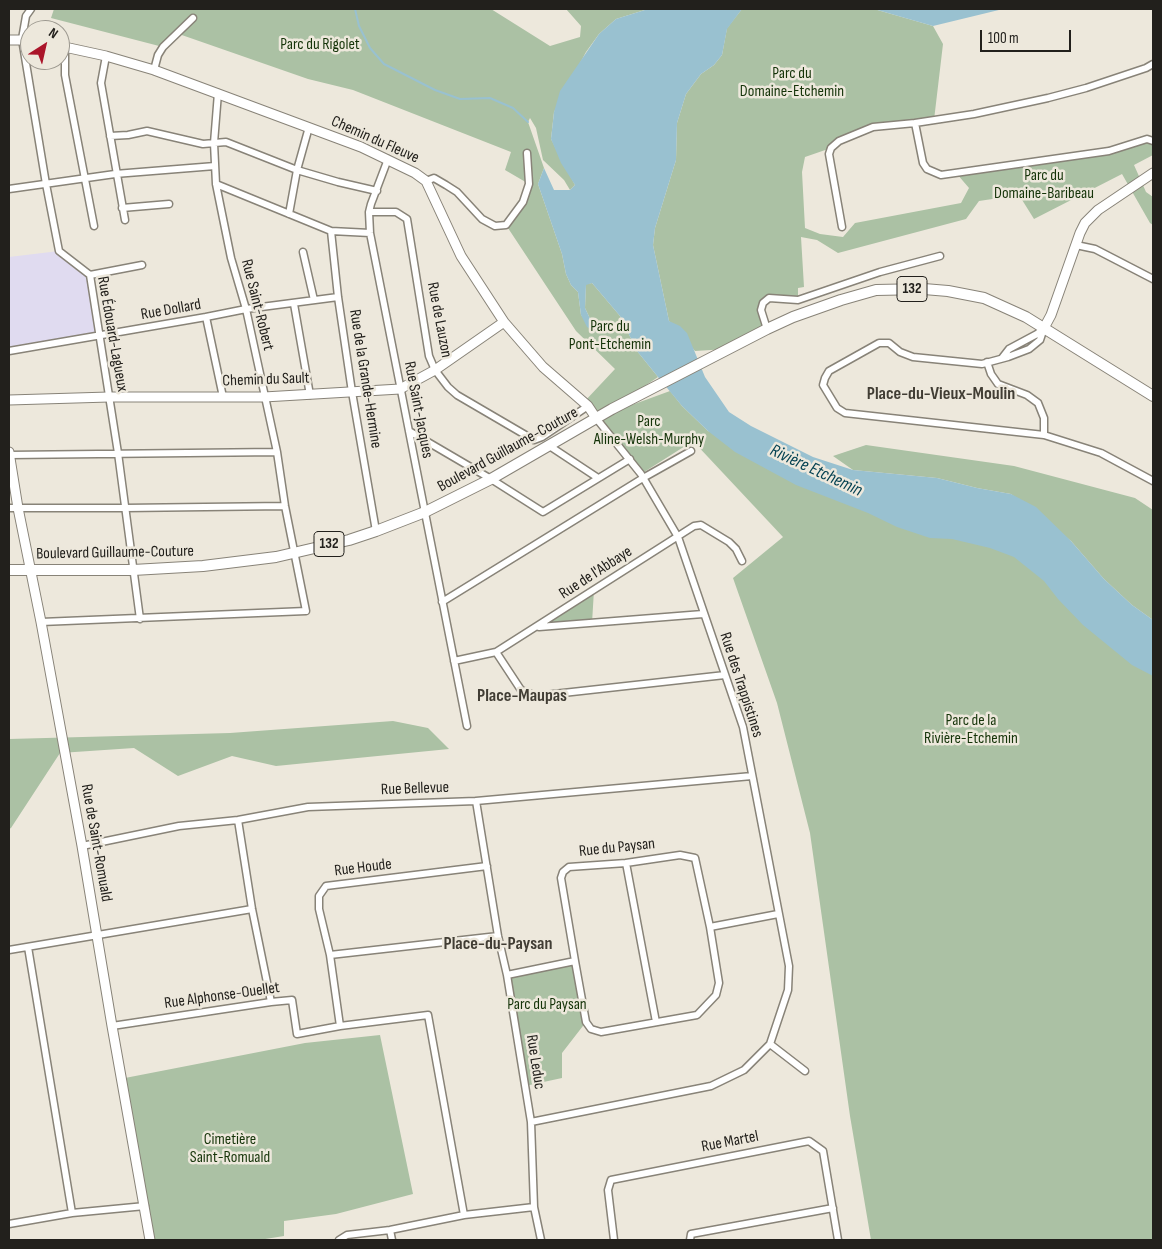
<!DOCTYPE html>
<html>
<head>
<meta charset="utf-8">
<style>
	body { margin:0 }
	#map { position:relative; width:1162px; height:1249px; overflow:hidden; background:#ede8dc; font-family:"Sofia Sans Condensed",sans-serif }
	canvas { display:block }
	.frame { position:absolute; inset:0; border:10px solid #22201c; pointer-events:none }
	.north { position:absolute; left:20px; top:20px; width:50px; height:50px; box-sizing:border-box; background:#ede8dc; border:1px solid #9c988f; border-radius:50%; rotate:35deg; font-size:14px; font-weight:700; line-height:20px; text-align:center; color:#22201c }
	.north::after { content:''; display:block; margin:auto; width:18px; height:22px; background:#ab152a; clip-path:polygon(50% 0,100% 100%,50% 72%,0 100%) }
	.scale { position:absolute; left:980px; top:30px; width:91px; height:22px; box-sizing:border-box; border:2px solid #22201c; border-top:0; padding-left:6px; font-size:15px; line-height:18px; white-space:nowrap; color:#22201c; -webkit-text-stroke:4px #ede8dc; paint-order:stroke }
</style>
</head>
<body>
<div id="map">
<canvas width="1162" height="1249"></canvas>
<div class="frame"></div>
<div class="north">N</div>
<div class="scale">100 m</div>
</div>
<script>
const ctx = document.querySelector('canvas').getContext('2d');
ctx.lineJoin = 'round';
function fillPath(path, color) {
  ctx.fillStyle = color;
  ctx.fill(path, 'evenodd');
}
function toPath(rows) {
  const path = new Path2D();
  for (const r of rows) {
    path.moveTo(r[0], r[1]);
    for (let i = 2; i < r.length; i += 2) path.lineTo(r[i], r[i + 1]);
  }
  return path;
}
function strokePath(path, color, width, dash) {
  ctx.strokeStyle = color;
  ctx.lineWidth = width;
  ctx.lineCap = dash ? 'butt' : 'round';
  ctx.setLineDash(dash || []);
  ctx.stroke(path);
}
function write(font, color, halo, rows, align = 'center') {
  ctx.font = font + ' "Sofia Sans Condensed",sans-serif';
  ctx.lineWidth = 5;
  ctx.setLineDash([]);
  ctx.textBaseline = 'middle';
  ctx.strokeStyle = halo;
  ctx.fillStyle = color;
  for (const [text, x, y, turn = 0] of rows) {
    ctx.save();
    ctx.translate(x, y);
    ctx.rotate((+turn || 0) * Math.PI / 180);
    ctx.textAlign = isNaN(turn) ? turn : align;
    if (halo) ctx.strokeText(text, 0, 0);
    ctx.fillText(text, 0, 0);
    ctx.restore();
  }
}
fillPath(toPath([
	[59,251,90,275,100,336,9,351,9,257]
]), '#e0dbf0');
fillPath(toPath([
	[54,9,491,9,550,46,580,37,581,26,566,9,648,9,616,19,599,34,586,52,554,112,551,139,575,185,570,190,564,180,543,160,536,128,530,118,528,122,544,168,538,184,562,254,566,274,571,285,578,292,581,315,593,325,585,308,586,284,592,283,620,316,637,351,658,377,599,417,670,391,682,406,708,431,782,459,985,520,1153,652,1153,1240,871,1240,850,1116,810,833,777,703,733,578,783,537,693,441,641,474,584,402,615,369,576,331,506,225,523,202,529,184,505,170,511,152,353,90,308,79,176,33,163,47,51,18],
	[742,9,874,9,933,26,943,44,934,120,873,127,831,148,805,157,802,172,805,228,820,234,843,237,855,223,961,203,969,188,957,174,1109,151,1137,143,1153,141,1153,155,1134,165,1146,192,1153,197,1153,225,1150,223,1122,174,1034,219,1019,195,979,201,966,219,838,253,817,240,801,237,804,287,798,288,798,300,772,297,761,310,770,327,727,349,695,351,669,321,653,245,655,228,676,160,677,123,686,94,701,74,714,65,722,55,727,28],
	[866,445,1014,466,1135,498,1153,510,1153,620,1132,605,1104,579,1071,541,1011,494,977,488,937,478,853,470,833,456],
	[594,590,592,623,538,627],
	[393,721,428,728,449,749,276,766,232,756,178,776,134,748,60,753,11,828,9,829,9,739,230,733],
	[575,961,586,1022,562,1053,562,1078,525,1086,507,975],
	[380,1035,413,1194,336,1214,284,1221,284,1236,259,1240,155,1240,125,1078,305,1043]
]), '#abc1a4');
fillPath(toPath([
	[648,9,742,9,727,29,722,55,714,65,701,74,686,94,677,123,676,160,655,228,653,245,669,321,680,326,687,333,705,377,729,412,751,426,813,457,853,470,937,478,977,488,1011,494,1036,507,1071,541,1104,579,1132,605,1153,620,1153,676,1132,665,1083,625,1058,599,1044,581,1014,557,990,548,952,539,930,538,897,527,868,513,796,485,735,452,708,431,682,406,658,377,637,351,620,316,592,283,586,285,585,308,593,325,592,330,587,327,581,315,578,292,571,285,566,274,562,254,538,184,544,168,554,190,570,190,575,185,561,163,551,139,554,112,560,91,599,34,616,19],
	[874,9,1003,9,933,26]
]), '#99c1d0');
strokePath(toPath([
	[355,9,359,26,370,48,384,64,435,90,460,99,490,98,513,108,528,122]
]), '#99c1d0', 2);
const street = toPath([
	[31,9,26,16,22,39,46,184,59,251,90,275,118,453,140,619],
	[65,47,65,75,94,226],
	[106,56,101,83,125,220],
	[1153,64,1146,68,1086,88,1048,98,974,114,915,123,923,163,927,169,941,175,1109,151,1147,139,1153,141],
	[154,70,158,55,163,47,193,18],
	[110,136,128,135,147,131,203,144,226,142,297,170,338,182,377,191],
	[388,159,371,204,369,212,370,233,467,726],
	[426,181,434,178,446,185,457,192,482,219,495,226,506,225,523,202,529,184,527,153],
	[216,184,331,231,370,233],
	[9,189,115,174,215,166],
	[122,208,169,204],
	[369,212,396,212,407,219,429,356,435,370,448,387,457,395,534,440,542,437,588,406],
	[289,214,297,170,309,127],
	[842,227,829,154,831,148,839,141,873,127,915,123],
	[331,231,338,297,352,392,376,531],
	[1076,245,1095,249,1153,279],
	[303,252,314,300],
	[90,275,142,265],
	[294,304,310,395],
	[206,317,223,397],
	[1044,328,1040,340,1029,349,1008,357,982,364,913,357,900,352,889,343,879,343,829,371,825,378,823,385,837,408,845,413,1044,435,1101,453,1153,481],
	[767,329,761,310,763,303,769,298,798,300,880,272,940,256],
	[9,351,206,317,246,309,338,297],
	[1002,358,1009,349,1037,334,1044,328],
	[987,362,991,374,998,384,1027,395,1038,403,1044,418,1044,435],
	[409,431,491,479,543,512,630,459],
	[548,445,598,478],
	[9,455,277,452],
	[9,508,125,508,285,506],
	[442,602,643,478,691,451],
	[41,622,306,611,285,506,277,452,246,309,231,258,216,184,214,143,218,93],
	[539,627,703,614],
	[496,652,521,690,536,696,725,675],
	[454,661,496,652,694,526,701,525,729,542,736,549,742,561],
	[476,801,498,936,507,975,531,1122,534,1207,541,1240],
	[238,820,252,909,271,1002],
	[82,846,179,826,238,820,308,807,476,801,752,776],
	[626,863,656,1022],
	[28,947,72,1213],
	[9,950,252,909],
	[330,955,498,936],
	[575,961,561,878,563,872,569,867,626,863,680,855,695,858,710,927,778,914],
	[507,975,575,961,586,1022,591,1029,601,1032,697,1015,716,995,719,983,710,927],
	[112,1026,271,1002,292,1000,297,1034,340,1026,428,1015,464,1215],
	[340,1026,330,955,319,909,319,896,326,886,487,866],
	[770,1044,805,1071],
	[531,1122,711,1086,744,1070,770,1044,788,990,789,966,743,727,678,537,641,474,596,418],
	[9,1224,72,1213,145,1206],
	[390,1230,392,1240],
	[339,1240,347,1235,390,1230,464,1215,534,1207],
	[614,1240,608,1190,611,1180,809,1141,823,1151,838,1240],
	[690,1240,691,1234,833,1208]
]);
const secondary = toPath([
	[9,40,30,40],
	[60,46,106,56,154,70,361,147,415,173,426,181,461,256,504,322,543,367,588,406,596,418],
	[1044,328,1051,315,1080,233,1085,223,1098,210,1153,173],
	[9,400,109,397,264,397,400,389,435,370,504,322],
	[9,452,18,508,41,622,82,846,112,1026,150,1240]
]);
const primary = toPath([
	[9,570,133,570,203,566,276,557,349,540,376,531,425,512,491,479,612,409,767,329,793,317,841,300,876,290,924,289,948,291,984,298,1026,317,1153,396]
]);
strokePath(street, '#888378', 9);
strokePath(secondary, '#888378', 11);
strokePath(primary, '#888378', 12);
strokePath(street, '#fff', 6);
strokePath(secondary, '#fff', 9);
strokePath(primary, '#fff', 10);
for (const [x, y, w] of [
	[912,289,30],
	[329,544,30]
]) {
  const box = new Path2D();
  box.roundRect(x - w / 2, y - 12.5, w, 25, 4);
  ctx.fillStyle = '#ede8dc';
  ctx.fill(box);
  strokePath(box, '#22201c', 1);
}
write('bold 15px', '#22201c', null, [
	["132",912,289],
	["132",329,544]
]);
write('16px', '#153409', '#ede8dc', [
	["Parc du Rigolet",320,45],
	["Parc du",792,74],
	["Domaine-Etchemin",792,92],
	["Parc du",1044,176],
	["Domaine-Baribeau",1044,194],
	["Parc du",610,327],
	["Pont-Etchemin",610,345],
	["Parc",649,422],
	["Aline-Welsh-Murphy",649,440],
	["Parc de la",971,721],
	["Rivière-Etchemin",971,739],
	["Parc du Paysan",547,1005],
	["Cimetière",230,1140],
	["Saint-Romuald",230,1158]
]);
write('16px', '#22201c', '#ede8dc', [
	["Chemin du Fleuve",375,140,24],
	["Rue Saint-Robert",257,305,76],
	["Rue Dollard",171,310,-10],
	["Rue de Lauzon",439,320,79],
	["Rue Édouard-Lagueux",112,334,80],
	["Rue de la Grande-Hermine",365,379,81],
	["Chemin du Sault",266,380,-2],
	["Rue Saint-Jacques",418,410,79],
	["Boulevard Guillaume-Couture",508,450,-29],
	["Boulevard Guillaume-Couture",115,553,-1],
	["Rue de l'Abbaye",596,573,-33],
	["Rue des Trappistines",741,685,72],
	["Rue Bellevue",415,789,-2],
	["Rue de Saint-Romuald",96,843,80],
	["Rue du Paysan",617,848,-6],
	["Rue Houde",363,868,-7],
	["Rue Alphonse-Ouellet",222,996,-8],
	["Rue Leduc",535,1062,81],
	["Rue Martel",730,1142,-11]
]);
write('bold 18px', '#413d34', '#ede8dc', [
	["Place-du-Vieux-Moulin",941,394],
	["Place-Maupas",522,696],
	["Place-du-Paysan",498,944]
]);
write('italic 18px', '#054252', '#ede8dc', [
	["Rivière Etchemin",816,471,25]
]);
</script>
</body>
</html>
